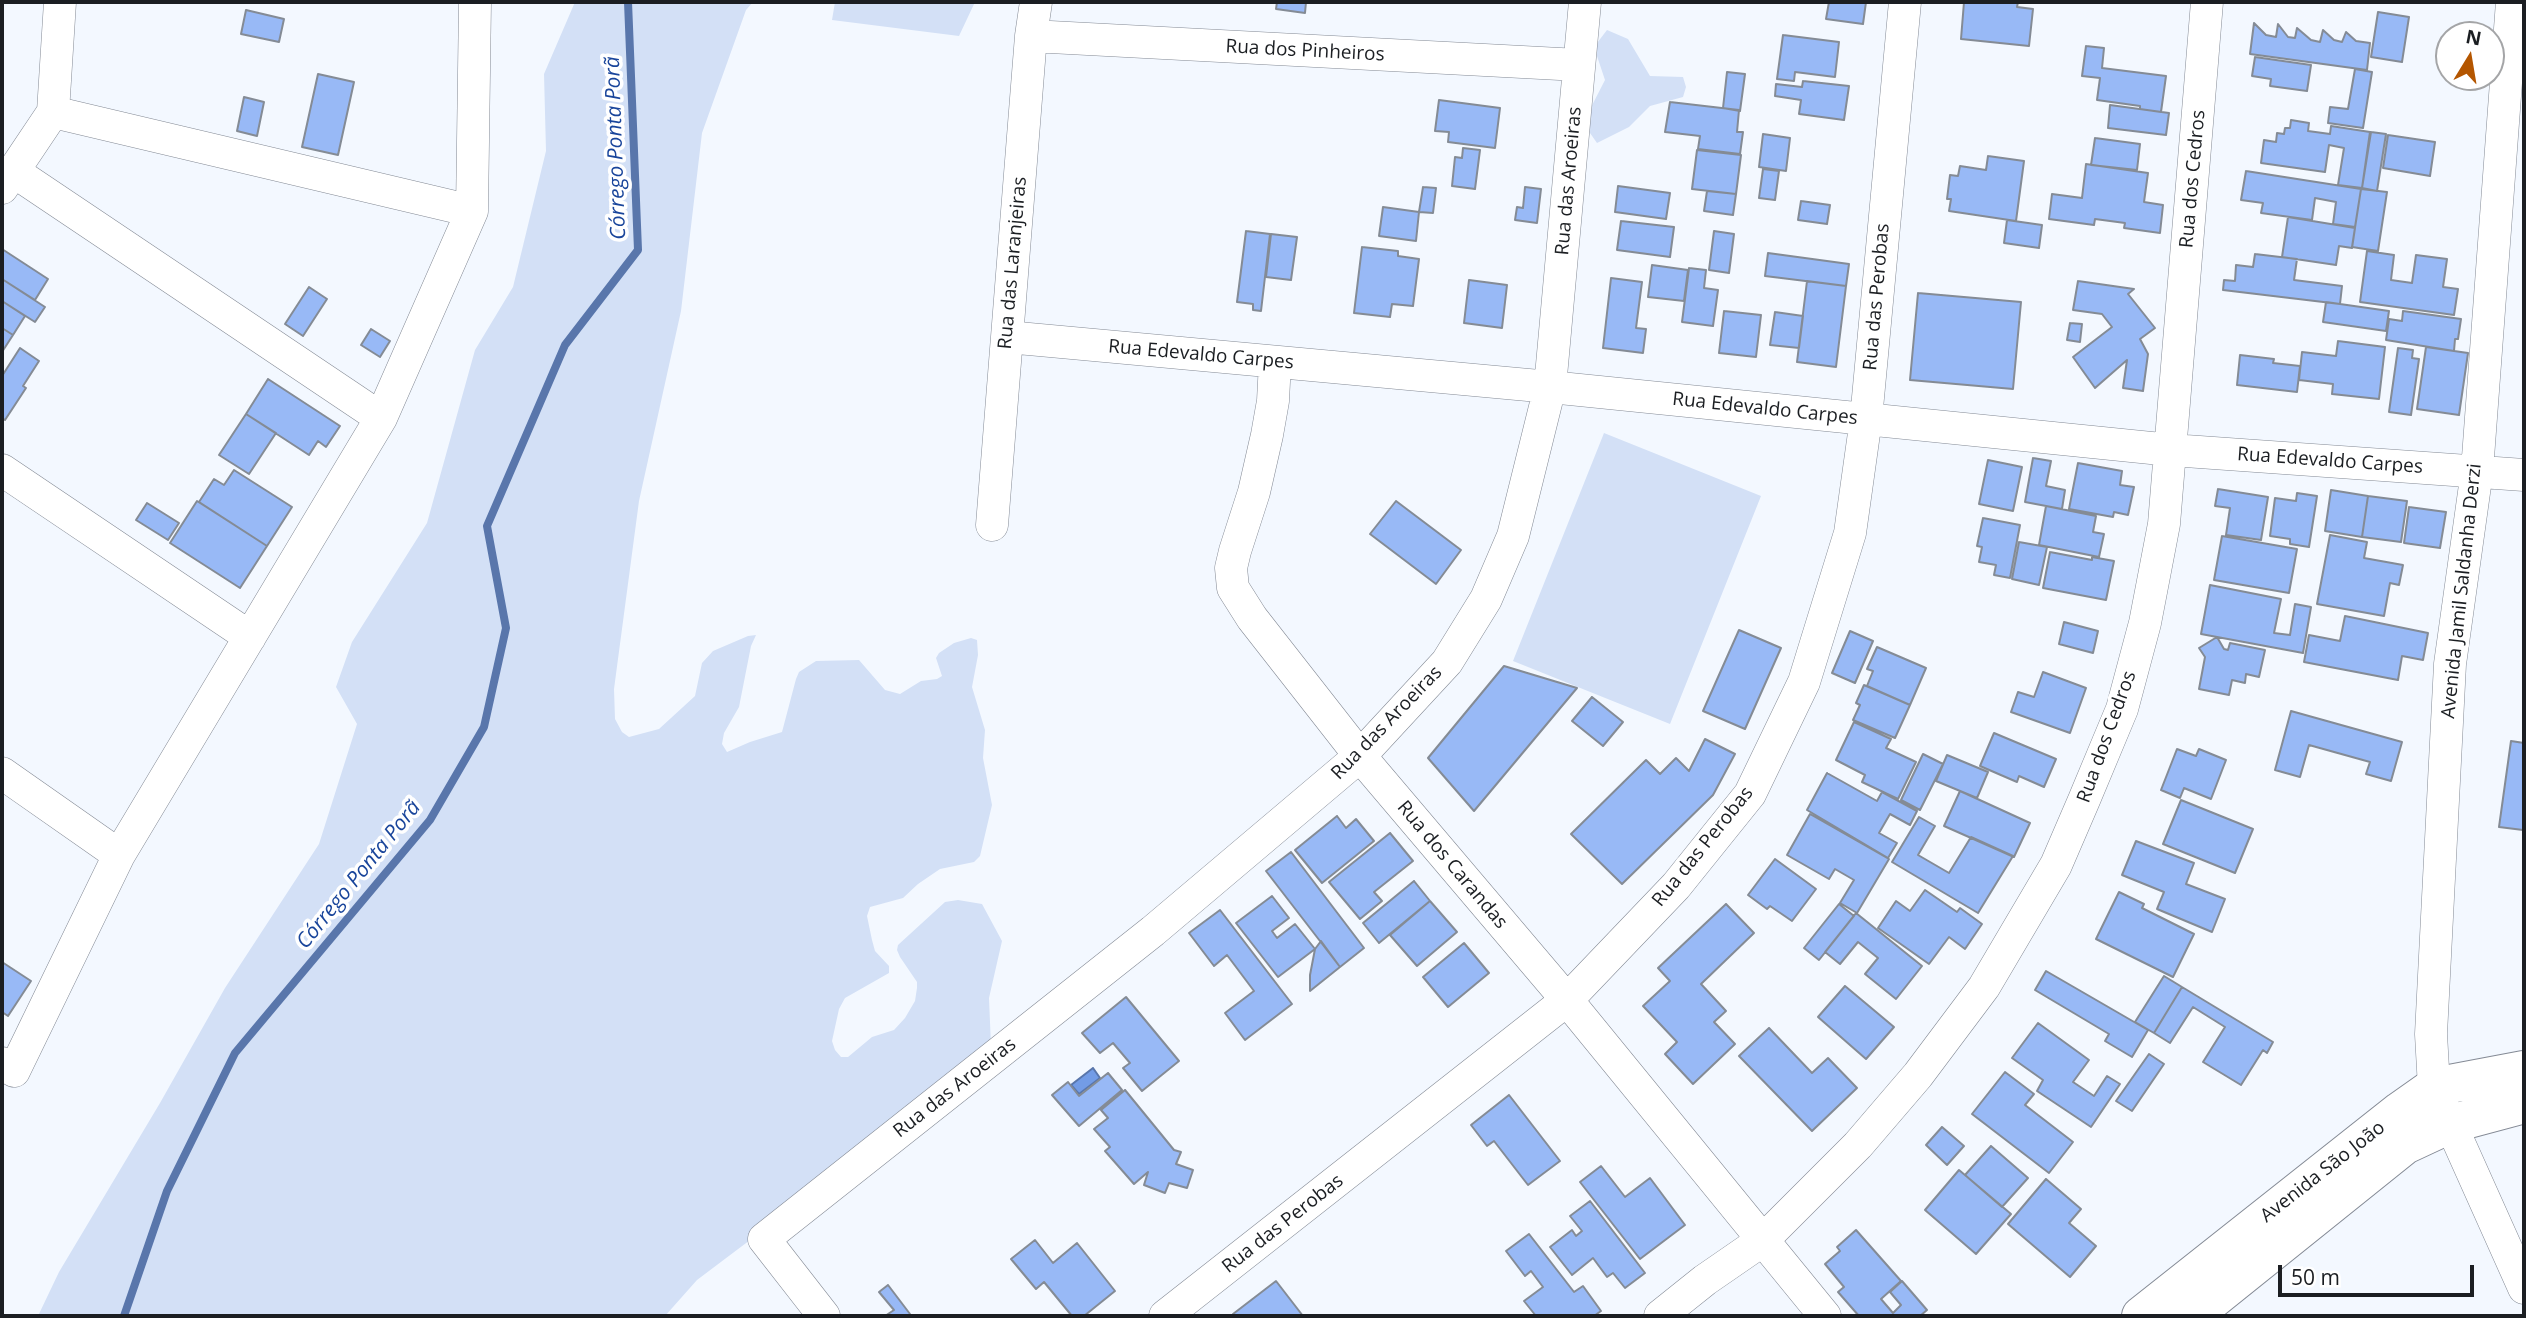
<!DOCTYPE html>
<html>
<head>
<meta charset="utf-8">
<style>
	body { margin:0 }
	#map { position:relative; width:2526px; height:1318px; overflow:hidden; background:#f3f8ff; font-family:"Open Sans",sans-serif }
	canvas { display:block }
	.frame { position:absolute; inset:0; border:4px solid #1b1e22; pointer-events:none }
	.north { position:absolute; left:2435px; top:21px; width:70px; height:70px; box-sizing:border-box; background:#fff; border:2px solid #a4a5a7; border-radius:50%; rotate:11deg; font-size:19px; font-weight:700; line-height:28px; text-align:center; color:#1b1e22 }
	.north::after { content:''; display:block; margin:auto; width:24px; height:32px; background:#b45600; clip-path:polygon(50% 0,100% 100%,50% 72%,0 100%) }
	.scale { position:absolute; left:2278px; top:1265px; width:196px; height:32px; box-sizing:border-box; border:4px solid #1b1e22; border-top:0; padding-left:9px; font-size:21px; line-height:24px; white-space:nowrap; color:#1b1e22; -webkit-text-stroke:5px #fff; paint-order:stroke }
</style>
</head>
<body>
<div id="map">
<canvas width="2526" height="1318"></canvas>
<div class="frame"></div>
<div class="north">N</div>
<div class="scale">50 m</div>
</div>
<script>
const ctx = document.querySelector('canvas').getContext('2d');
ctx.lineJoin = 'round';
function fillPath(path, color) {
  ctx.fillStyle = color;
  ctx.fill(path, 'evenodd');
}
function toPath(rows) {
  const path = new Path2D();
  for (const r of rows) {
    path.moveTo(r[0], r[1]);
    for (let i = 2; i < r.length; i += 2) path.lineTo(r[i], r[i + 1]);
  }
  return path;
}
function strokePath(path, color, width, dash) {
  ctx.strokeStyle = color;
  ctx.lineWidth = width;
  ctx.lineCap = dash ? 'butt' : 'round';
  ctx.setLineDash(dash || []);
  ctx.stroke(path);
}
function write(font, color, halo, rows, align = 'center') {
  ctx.font = font + ' "Open Sans",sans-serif';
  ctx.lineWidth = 7;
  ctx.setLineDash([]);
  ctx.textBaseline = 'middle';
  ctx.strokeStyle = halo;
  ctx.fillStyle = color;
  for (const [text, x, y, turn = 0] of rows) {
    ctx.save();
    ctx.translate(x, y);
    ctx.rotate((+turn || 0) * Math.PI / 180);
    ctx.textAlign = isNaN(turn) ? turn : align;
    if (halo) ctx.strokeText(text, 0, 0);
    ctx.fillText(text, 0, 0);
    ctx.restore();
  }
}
fillPath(toPath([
	[575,2,753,2,746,10,702,133,681,311,639,501,614,689,615,719,622,732,629,737,659,729,695,696,702,663,713,651,748,636,756,635,751,646,739,707,724,733,722,744,727,752,750,742,782,732,796,679,799,672,816,661,859,660,885,690,900,694,921,681,937,679,942,676,936,658,939,653,954,643,971,638,977,640,978,655,972,687,985,730,983,758,992,805,980,856,974,862,940,869,918,884,903,898,870,907,867,916,872,940,875,951,889,966,889,973,845,998,839,1009,832,1041,835,1050,841,1057,848,1057,872,1037,894,1030,905,1018,915,1001,917,988,917,982,900,957,897,950,898,945,945,902,958,900,982,904,1002,941,989,998,991,1046,770,1225,697,1280,665,1316,38,1316,59,1272,160,1103,225,988,319,844,357,724,336,687,352,642,427,523,475,350,513,287,546,151,544,74],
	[835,2,975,2,959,36,832,20],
	[1607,30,1628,39,1650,76,1683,77,1686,87,1683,97,1650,106,1629,127,1597,143,1583,123,1605,80,1594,47],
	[1604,433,1761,496,1670,724,1513,661]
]), '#d3e0f6');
const water = toPath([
	[1093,1068,1100,1078,1079,1094,1071,1085,1093,1068]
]);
fillPath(water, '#739ce6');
strokePath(water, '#5976ab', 2);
strokePath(toPath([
	[124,1316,167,1191,235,1053,430,820,484,727,506,628,487,526,565,345,638,250,628,2]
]), '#5976ab', 8);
const building = toPath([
	[1277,2,1306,2,1305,13,1276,9,1277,2],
	[1829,2,1866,2,1863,24,1826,19,1829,2],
	[1964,2,2018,2,2017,7,2033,9,2029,46,1961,39,1964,2],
	[246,10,284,19,279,42,241,34,246,10],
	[2378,12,2409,17,2402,62,2371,57,2378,12],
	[2254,23,2266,35,2276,37,2278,24,2288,37,2295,38,2297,28,2311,40,2320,42,2323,30,2334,40,2342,42,2346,32,2356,41,2370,43,2367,70,2250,54,2254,23],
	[1783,35,1839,42,1835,77,1795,72,1794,81,1777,79,1783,35],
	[2086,46,2104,48,2102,68,2166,76,2161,112,2140,109,2140,106,2097,100,2100,78,2082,76,2086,46],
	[2255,57,2311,65,2307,91,2270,86,2271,79,2252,76,2255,57],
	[2355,69,2372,72,2363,128,2328,123,2330,107,2348,109,2355,69],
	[1727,72,1745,74,1740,111,1723,108,1727,72],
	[318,74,354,82,338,155,302,147,318,74],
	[1803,81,1849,86,1844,120,1799,114,1801,100,1775,96,1776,84,1802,87,1803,81],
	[244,97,264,102,257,136,237,131,244,97],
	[1439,100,1500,108,1495,148,1448,142,1449,132,1435,131,1439,100],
	[1670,102,1739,110,1737,132,1743,132,1740,154,1698,149,1700,136,1665,132,1670,102],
	[2110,105,2169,113,2166,135,2108,128,2110,105],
	[2291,120,2309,123,2308,131,2330,134,2331,126,2370,132,2362,188,2338,185,2344,148,2329,145,2325,172,2261,163,2264,140,2276,142,2277,133,2284,134,2285,128,2290,128,2291,120],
	[2371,132,2386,134,2377,191,2362,188,2371,132],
	[1763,134,1790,138,1786,171,1759,167,1763,134],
	[2388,135,2435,142,2430,176,2383,168,2388,135],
	[2095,138,2140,144,2137,170,2091,165,2095,138],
	[1463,148,1480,150,1475,189,1452,186,1455,157,1462,158,1463,148],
	[1697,150,1741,155,1736,194,1692,189,1697,150],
	[1988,156,2024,161,2016,221,1949,211,1951,199,1947,199,1950,175,1958,176,1960,166,1986,170,1988,156],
	[2086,164,2148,173,2144,202,2163,205,2160,233,2124,228,2125,223,2095,219,2094,225,2049,219,2052,194,2082,198,2086,164],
	[1763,169,1779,171,1775,200,1759,198,1763,169],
	[2246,171,2361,189,2355,227,2333,224,2336,202,2315,198,2312,220,2261,213,2263,203,2241,200,2246,171],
	[1618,186,1670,193,1666,219,1615,212,1618,186],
	[1423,187,1436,188,1433,213,1419,212,1423,187],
	[1525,187,1541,189,1537,223,1515,220,1517,207,1523,208,1525,187],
	[2361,189,2387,192,2378,251,2352,247,2361,189],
	[1707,191,1736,194,1733,215,1704,211,1707,191],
	[1801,201,1830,205,1827,224,1798,220,1801,201],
	[1383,207,1419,212,1416,241,1379,236,1383,207],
	[2288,217,2355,228,2352,248,2339,246,2336,265,2282,257,2288,217],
	[2007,220,2042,225,2039,248,2004,243,2007,220],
	[1621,221,1674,227,1670,257,1617,250,1621,221],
	[1246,231,1270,234,1261,311,1253,310,1253,304,1237,302,1246,231],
	[1714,231,1734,234,1729,273,1709,270,1714,231],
	[1271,234,1297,237,1291,280,1266,277,1271,234],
	[1362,247,1398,251,1398,256,1419,259,1413,306,1392,304,1390,317,1354,313,1362,247],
	[2,249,48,279,35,300,2,279,2,249],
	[2367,251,2394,255,2391,280,2412,283,2416,255,2447,259,2443,287,2458,289,2454,315,2360,302,2367,251],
	[1768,253,1849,264,1846,286,1765,276,1768,253],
	[2255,254,2297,259,2294,280,2342,286,2340,304,2223,290,2224,280,2235,281,2236,265,2253,267,2255,254],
	[1652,265,1688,270,1684,301,1648,297,1652,265],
	[1689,268,1706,270,1704,288,1718,290,1713,326,1682,322,1689,268],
	[1611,278,1642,282,1636,328,1646,329,1643,353,1603,348,1611,278],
	[2,279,45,307,35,322,2,301,2,279],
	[1469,280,1507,285,1502,328,1464,323,1469,280],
	[1807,281,1846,286,1836,367,1797,362,1807,281],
	[2078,281,2134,289,2128,294,2155,328,2140,339,2148,354,2143,391,2123,388,2127,360,2095,388,2073,357,2112,327,2102,314,2073,310,2078,281],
	[309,287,327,299,303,336,285,324,309,287],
	[1918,293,2021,302,2013,389,1910,380,1918,293],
	[2,301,25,316,13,335,2,328,2,301],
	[2326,302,2389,311,2386,331,2323,322,2326,302],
	[1724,311,1761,315,1756,357,1719,353,1724,311],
	[2403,311,2461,319,2458,339,2455,339,2454,351,2386,340,2389,319,2402,321,2403,311],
	[1775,312,1803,316,1799,348,1770,345,1775,312],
	[2070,323,2082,324,2080,342,2067,340,2070,323],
	[2,328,13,335,2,352,2,328],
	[371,329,390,341,380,357,361,345,371,329],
	[2338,341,2385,347,2379,399,2332,394,2333,384,2299,380,2302,352,2336,356,2338,341],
	[2426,347,2468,353,2459,415,2417,409,2426,347],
	[20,348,39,361,23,386,26,388,5,420,2,418,2,376,20,348],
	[2398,348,2413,350,2412,358,2419,359,2411,415,2389,412,2398,348],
	[2240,355,2274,359,2273,363,2300,366,2297,392,2237,385,2240,355],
	[268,379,340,426,326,447,318,441,309,455,246,414,268,379],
	[246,414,276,433,249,474,219,455,246,414],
	[2033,458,2051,461,2046,486,2065,490,2062,509,2025,502,2033,458],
	[1988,460,2022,467,2013,511,1979,504,1988,460],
	[2078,463,2122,471,2120,485,2134,487,2128,515,2114,512,2113,517,2069,509,2078,463],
	[234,470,292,507,267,546,199,502,214,479,224,485,234,470],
	[2218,489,2268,497,2261,540,2226,535,2230,508,2215,506,2218,489],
	[2331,490,2368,496,2362,537,2325,531,2331,490],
	[2297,493,2317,496,2309,547,2290,544,2290,539,2270,536,2275,498,2296,501,2297,493],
	[2368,496,2407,501,2401,542,2362,537,2368,496],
	[197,501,267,546,240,588,170,543,197,501],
	[1396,501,1461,550,1436,584,1370,534,1396,501],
	[147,503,179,523,168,540,136,520,147,503],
	[2046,506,2096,516,2093,532,2104,534,2099,557,2039,545,2046,506],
	[2409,507,2446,512,2440,548,2404,543,2409,507],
	[1983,518,2020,525,2010,578,1994,575,1996,565,1979,562,1982,547,1977,546,1983,518],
	[2330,535,2367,542,2364,558,2403,565,2399,585,2390,583,2384,616,2317,604,2330,535],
	[2222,536,2297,549,2289,593,2214,580,2222,536],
	[2019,542,2047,547,2039,585,2012,579,2019,542],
	[2050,552,2092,560,2092,557,2114,561,2106,600,2043,588,2050,552],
	[2210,585,2281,599,2274,633,2290,635,2295,604,2311,607,2303,653,2201,634,2210,585],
	[2345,616,2428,633,2423,660,2402,656,2398,680,2304,662,2309,635,2340,641,2345,616],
	[2064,622,2098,631,2093,653,2059,644,2064,622],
	[1739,630,1781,648,1745,729,1703,711,1739,630],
	[1850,631,1873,641,1855,683,1832,673,1850,631],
	[2217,637,2224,649,2228,650,2230,643,2265,650,2259,677,2246,674,2245,683,2232,680,2229,695,2199,689,2205,657,2199,648,2217,637],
	[1877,647,1926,668,1910,705,1867,686,1873,671,1867,669,1877,647],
	[1504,666,1577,688,1474,811,1428,758,1504,666],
	[2043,672,2086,688,2070,733,2011,712,2018,692,2034,697,2043,672],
	[1864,685,1910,705,1895,738,1853,720,1860,705,1856,703,1864,685],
	[1592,697,1623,722,1603,746,1572,721,1592,697],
	[2291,711,2402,742,2391,781,2366,774,2370,762,2309,745,2300,777,2275,770,2291,711],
	[1854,722,1891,739,1886,748,1916,762,1898,799,1862,782,1865,775,1836,760,1854,722],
	[1994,733,2056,759,2044,787,2019,776,2017,782,1980,766,1994,733],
	[1705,739,1735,754,1713,795,1622,884,1571,834,1646,760,1660,774,1676,758,1689,771,1705,739],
	[2511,741,2524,743,2523,830,2499,827,2511,741],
	[2177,749,2196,756,2199,749,2226,760,2211,799,2184,788,2180,798,2161,790,2177,749],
	[1923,754,1943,764,1920,810,1901,800,1923,754],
	[1947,755,1988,772,1977,798,1936,781,1947,755],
	[1827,773,1877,801,1882,792,1917,811,1910,825,1890,814,1879,833,1897,843,1888,858,1807,810,1827,773],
	[1960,791,2030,823,2014,857,1944,826,1960,791],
	[2181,800,2253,829,2235,873,2163,844,2181,800],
	[1810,814,1889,859,1857,913,1840,903,1854,880,1835,869,1829,879,1787,855,1810,814],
	[1337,816,1346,828,1356,819,1374,841,1322,883,1295,850,1337,816],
	[1919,817,1935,826,1918,855,1949,873,1971,837,2013,856,1978,913,1892,862,1919,817],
	[1390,833,1413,861,1374,892,1382,901,1360,919,1329,882,1390,833],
	[2136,841,2194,863,2186,884,2225,899,2212,932,2157,909,2164,892,2122,875,2136,841],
	[1291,852,1364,948,1340,967,1266,871,1291,852],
	[1775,859,1816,889,1792,921,1770,906,1767,909,1748,895,1775,859],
	[1414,881,1430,901,1379,943,1363,923,1414,881],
	[1925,890,1957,912,1960,908,1982,924,1965,949,1949,937,1929,964,1878,928,1896,901,1910,911,1925,890],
	[2119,892,2144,904,2142,908,2194,934,2173,977,2096,939,2119,892],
	[1272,896,1289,918,1272,931,1277,938,1295,924,1315,949,1278,977,1236,923,1272,896],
	[1430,901,1457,932,1417,966,1390,935,1430,901],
	[1726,904,1754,933,1701,984,1726,1011,1714,1022,1735,1044,1693,1084,1665,1054,1677,1042,1643,1006,1670,981,1658,968,1726,904],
	[1839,904,1854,916,1819,960,1804,948,1839,904],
	[1220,910,1292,1004,1245,1040,1225,1013,1254,991,1227,955,1214,966,1189,933,1220,910],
	[1856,913,1922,966,1896,999,1865,974,1878,958,1858,942,1840,964,1825,952,1856,913],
	[1321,941,1340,967,1310,991,1310,975,1315,949,1321,941],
	[1464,943,1489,973,1448,1007,1423,977,1464,943],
	[2,962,31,981,8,1016,2,1012,2,962],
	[2046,971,2148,1030,2132,1057,2105,1041,2109,1034,2035,990,2046,971],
	[2164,976,2182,987,2154,1033,2135,1022,2164,976],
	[1845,986,1894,1027,1866,1059,1818,1017,1845,986],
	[2182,987,2273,1042,2267,1053,2263,1050,2241,1085,2203,1062,2225,1027,2193,1007,2170,1043,2154,1033,2182,987],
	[1126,997,1179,1061,1142,1091,1123,1068,1130,1063,1113,1043,1100,1053,1082,1033,1126,997],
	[2038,1023,2089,1060,2073,1082,2094,1096,2107,1076,2120,1084,2091,1127,2037,1091,2043,1080,2012,1058,2038,1023],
	[1769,1028,1812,1073,1828,1058,1857,1088,1812,1131,1739,1056,1769,1028],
	[2149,1054,2164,1064,2132,1111,2116,1101,2149,1054],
	[2005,1072,2034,1094,2025,1105,2073,1142,2049,1173,1972,1114,2005,1072],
	[1108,1073,1122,1090,1079,1126,1052,1095,1068,1082,1079,1096,1108,1073],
	[1125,1090,1174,1150,1181,1152,1176,1164,1193,1170,1187,1188,1169,1183,1165,1193,1144,1185,1148,1172,1134,1184,1105,1151,1110,1147,1094,1129,1108,1118,1101,1110,1125,1090],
	[1509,1095,1560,1161,1528,1185,1494,1141,1487,1146,1471,1125,1509,1095],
	[1942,1127,1964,1146,1947,1165,1926,1145,1942,1127],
	[1991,1146,2028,1178,2002,1207,1965,1175,1991,1146],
	[1601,1166,1625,1197,1650,1178,1685,1225,1640,1259,1580,1182,1601,1166],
	[1959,1170,2011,1214,1976,1254,1925,1210,1959,1170],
	[2046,1179,2081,1209,2069,1223,2096,1246,2070,1277,2008,1224,2046,1179],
	[1590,1201,1645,1273,1625,1288,1613,1273,1607,1277,1593,1258,1572,1275,1550,1247,1572,1230,1576,1236,1582,1231,1570,1216,1590,1201],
	[1856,1230,1901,1281,1881,1299,1893,1313,1901,1305,1890,1292,1902,1281,1927,1310,1920,1316,1859,1316,1838,1292,1844,1287,1825,1264,1840,1251,1837,1247,1856,1230],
	[1529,1234,1574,1292,1583,1286,1601,1311,1594,1316,1536,1316,1524,1301,1543,1287,1531,1271,1525,1276,1506,1251,1529,1234],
	[1035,1240,1053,1263,1077,1243,1115,1291,1084,1316,1072,1316,1044,1282,1036,1289,1011,1259,1035,1240],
	[1276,1281,1303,1316,1234,1316,1233,1314,1276,1281],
	[888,1285,910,1314,907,1316,885,1316,894,1310,879,1292,888,1285]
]);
fillPath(building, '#98b9f6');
strokePath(building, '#848b95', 2);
const street = toPath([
	[2512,2,2477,471,2450,664,2431,1034,2434,1087,2524,1288],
	[1031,36,1579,65],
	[53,112,472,211],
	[13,171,381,418],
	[2,188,53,112,60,2],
	[1007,337,1550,387,2171,450,2524,475],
	[1275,362,1273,401,1267,435,1254,492,1235,551,1231,568,1233,588,1252,618,1360,756,1567,1000,1825,1316],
	[2,470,250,637],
	[992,525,1031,36,1036,2],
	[2,773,119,855],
	[2,1063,14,1071,119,855,381,418,472,211,475,2],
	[824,1316,764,1239,1153,931,1360,756,1447,662,1486,599,1513,536,1550,387,1585,2],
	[1165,1316,1567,1000,1676,886,1750,794,1804,682,1850,533,1866,419,1905,2],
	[1660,1316,1705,1280,1763,1240,1858,1145,1918,1075,1984,987,2056,865,2084,800,2122,709,2145,623,2164,524,2207,2]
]);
const secondary = toPath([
	[2141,1316,2400,1111,2434,1087,2524,1070],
	[2192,1316,2405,1145,2450,1124,2524,1104]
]);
strokePath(street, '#848a95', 33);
strokePath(secondary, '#848a95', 40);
strokePath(street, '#fff', 32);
strokePath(secondary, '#fff', 38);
write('19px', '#1b1e22', '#fff', [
	["Rua dos Pinheiros",1305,51,3],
	["Rua dos Cedros",2193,179,-85],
	["Rua das Aroeiras",1569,181,-85],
	["Rua das Laranjeiras",1013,263,-85],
	["Rua das Perobas",1877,297,-85],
	["Rua Edevaldo Carpes",1201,355,5],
	["Rua Edevaldo Carpes",1765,409,6],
	["Rua Edevaldo Carpes",2330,461,4],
	["Avenida Jamil Saldanha Derzi",2462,591,-84],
	["Rua das Aroeiras",1387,723,-46],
	["Rua dos Cedros",2107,737,-70],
	["Rua das Perobas",1703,847,-51],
	["Rua dos Carandas",1452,865,50],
	["Rua das Aroeiras",955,1088,-38],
	["Avenida São João",2323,1172,-38],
	["Rua das Perobas",1283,1224,-38]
]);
write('italic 21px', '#19459b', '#fff', [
	["Córrego Ponta Porã",616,148,-92],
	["Córrego Ponta Porã",359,875,-51]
]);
</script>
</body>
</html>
